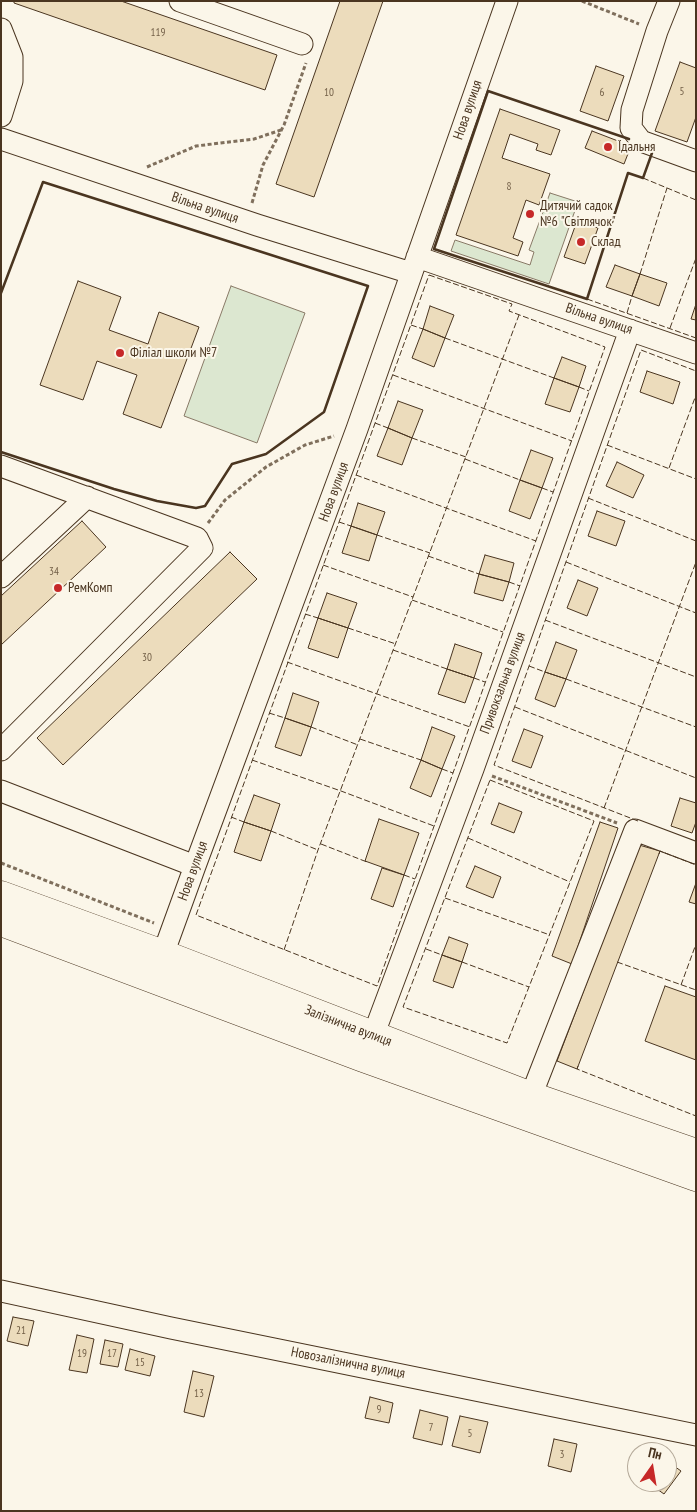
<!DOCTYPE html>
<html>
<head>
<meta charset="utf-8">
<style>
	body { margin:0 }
	#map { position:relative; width:697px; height:1512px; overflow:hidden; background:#fbf6e9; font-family:"PT Sans Narrow",sans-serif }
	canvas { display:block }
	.frame { position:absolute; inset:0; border:2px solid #4a3520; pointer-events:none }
	.north { position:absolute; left:627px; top:1442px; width:50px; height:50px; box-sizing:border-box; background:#fbf6e9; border:1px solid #b4a999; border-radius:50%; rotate:13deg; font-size:14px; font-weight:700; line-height:20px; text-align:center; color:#4a3520 }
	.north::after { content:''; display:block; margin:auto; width:18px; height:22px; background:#c62828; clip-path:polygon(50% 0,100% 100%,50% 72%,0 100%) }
</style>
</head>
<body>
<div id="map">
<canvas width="697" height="1512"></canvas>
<div class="frame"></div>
<div class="north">Пн</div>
</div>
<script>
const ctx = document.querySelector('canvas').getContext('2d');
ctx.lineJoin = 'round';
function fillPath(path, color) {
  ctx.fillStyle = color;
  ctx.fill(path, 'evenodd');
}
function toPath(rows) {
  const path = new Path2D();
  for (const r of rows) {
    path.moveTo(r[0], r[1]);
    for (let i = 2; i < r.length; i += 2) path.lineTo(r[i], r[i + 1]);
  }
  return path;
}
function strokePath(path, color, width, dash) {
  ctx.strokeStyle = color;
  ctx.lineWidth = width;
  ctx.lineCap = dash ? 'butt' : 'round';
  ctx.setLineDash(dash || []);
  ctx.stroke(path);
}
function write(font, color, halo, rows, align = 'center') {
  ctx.font = font + ' "PT Sans Narrow",sans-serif';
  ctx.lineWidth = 4;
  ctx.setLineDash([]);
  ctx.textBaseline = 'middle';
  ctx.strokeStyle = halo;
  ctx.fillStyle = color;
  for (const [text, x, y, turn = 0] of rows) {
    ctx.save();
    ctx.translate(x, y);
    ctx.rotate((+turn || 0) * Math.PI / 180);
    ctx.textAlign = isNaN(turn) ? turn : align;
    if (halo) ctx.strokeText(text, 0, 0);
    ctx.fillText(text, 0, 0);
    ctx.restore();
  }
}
const green = toPath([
	[550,193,578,202,549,284,451,251,455,240,530,265,534,252,529,250,550,193],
	[231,286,305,313,257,443,184,416,231,286]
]);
fillPath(green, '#dce7d0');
strokePath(green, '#887966', 1);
const building = toPath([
	[14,1,121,1,277,55,265,90,14,3,14,1],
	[340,1,383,1,314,197,276,184,340,1],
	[680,62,696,68,696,117,687,142,655,131,680,62],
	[596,66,624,76,608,121,580,111,596,66],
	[500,109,560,130,551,155,536,150,538,144,510,134,502,158,550,174,539,205,526,200,513,238,523,242,518,256,456,235,500,109],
	[592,131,631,146,624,164,585,148,592,131],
	[577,221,598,228,585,264,564,257,577,221],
	[615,265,640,274,632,296,606,287,615,265],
	[640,274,667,283,659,306,632,296,640,274],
	[78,281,121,297,109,330,148,344,159,312,199,327,161,428,123,414,137,375,97,361,83,400,40,385,78,281],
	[696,304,696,320,691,319,696,304],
	[430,306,454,315,445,338,423,329,430,306],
	[423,329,445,338,434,367,412,358,423,329],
	[562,357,586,366,579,387,554,378,562,357],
	[647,371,680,382,673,404,640,392,647,371],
	[554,378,579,387,570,412,545,404,554,378],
	[398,401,423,410,412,438,388,428,398,401],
	[388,428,412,438,402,465,377,456,388,428],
	[531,450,553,458,542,488,520,480,531,450],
	[617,462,644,475,633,498,606,486,617,462],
	[520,480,542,488,530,519,509,511,520,480],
	[358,503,385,512,377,535,351,526,358,503],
	[597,511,625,521,616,546,588,536,597,511],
	[82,521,106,547,1,645,1,596,82,521],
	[351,526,377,535,369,561,342,553,351,526],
	[230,552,257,579,63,765,37,738,230,552],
	[485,555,514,563,509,582,479,574,485,555],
	[479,574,509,582,503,601,474,593,479,574],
	[578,580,598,588,587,616,567,608,578,580],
	[327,593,357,603,348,628,318,618,327,593],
	[318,618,348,628,338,658,308,648,318,618],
	[556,642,577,650,566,679,545,672,556,642],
	[455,644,482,653,474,678,447,669,455,644],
	[447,669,474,678,465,703,438,694,447,669],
	[545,672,566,679,555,707,535,699,545,672],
	[293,693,319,702,311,727,285,718,293,693],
	[285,718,311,727,301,756,275,747,285,718],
	[432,727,455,736,442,769,421,760,432,727],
	[524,729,543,736,531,768,512,761,524,729],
	[421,760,442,769,431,797,410,788,421,760],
	[254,795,280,804,271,831,244,822,254,795],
	[680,798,696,803,696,822,692,833,671,826,680,798],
	[499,803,522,812,514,833,491,824,499,803],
	[379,819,419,833,404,875,365,861,379,819],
	[244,822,271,831,261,861,234,852,244,822],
	[600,822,618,828,572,964,552,956,600,822],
	[639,845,660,851,577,1069,557,1061,639,845],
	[475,866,501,877,493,898,466,887,475,866],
	[382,868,404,875,393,907,371,899,382,868],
	[696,883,696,904,689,902,696,883],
	[449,937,468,944,462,962,442,955,449,937],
	[442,955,462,962,453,988,433,981,442,955],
	[665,986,696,997,696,1060,645,1041,665,986],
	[13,1317,34,1321,28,1346,7,1341,13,1317],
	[77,1335,94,1339,87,1373,69,1370,77,1335],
	[105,1340,123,1344,118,1367,100,1364,105,1340],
	[130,1349,155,1356,150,1376,125,1370,130,1349],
	[193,1371,214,1376,204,1417,184,1412,193,1371],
	[370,1397,393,1403,389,1423,365,1418,370,1397],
	[420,1410,448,1417,442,1445,413,1438,420,1410],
	[460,1416,488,1422,480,1453,452,1446,460,1416],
	[554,1439,577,1444,571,1472,548,1466,554,1439],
	[667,1461,681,1471,664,1494,647,1482,667,1482,667,1461]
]);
fillPath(building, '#ecdcbc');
strokePath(building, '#4a3520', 1);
const minor = toPath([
	[180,1,302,44],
	[669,1,657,31,632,110,631,128,641,141,696,161],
	[1,29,12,57,12,81,1,116],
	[1,139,257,225,411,273],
	[417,257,696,353],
	[1,466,197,538,202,548,1,750],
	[1,577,87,497],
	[1,791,195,866],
	[158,968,195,866,357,429,507,1],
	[373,1036,473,769,630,330],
	[531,1096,635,830,696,853],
	[1,1291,171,1328,696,1435]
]);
const major = toPath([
	[1,895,163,954,531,1096,696,1153],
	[1,922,363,1058,696,1177]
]);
strokePath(minor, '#4a3520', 23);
strokePath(major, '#4a3520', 29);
strokePath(toPath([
	[582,1,639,24],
	[147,167,196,146,254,139,281,130],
	[252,203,263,165,284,125,306,63],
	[208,523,225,500,266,467,305,445,334,436],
	[492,776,617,823],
	[1,863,154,923]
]), '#7f6f5c', 3, [4, 2.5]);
strokePath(minor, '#fbf6e9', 21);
strokePath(major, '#fbf6e9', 28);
strokePath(toPath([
	[643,178,696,200],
	[640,274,667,188],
	[429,275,512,304,509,311,605,347,377,986,196,915,429,275],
	[587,299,696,338],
	[627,313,632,296],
	[411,325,423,329],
	[670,328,696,258],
	[445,338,554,378],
	[393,375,572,441],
	[579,387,589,391],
	[375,423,388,428],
	[412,438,466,457],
	[607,445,696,479],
	[465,459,520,480],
	[669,468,696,395],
	[356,475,536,541],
	[542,488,553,492],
	[588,498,696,541],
	[339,522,351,526],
	[377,535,430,553],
	[428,556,479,574],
	[566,562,696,613],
	[323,565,413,597],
	[509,582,520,586],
	[412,600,503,632],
	[305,614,318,618],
	[545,620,696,677],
	[348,628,396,644],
	[393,650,447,669],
	[287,662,470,727],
	[529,666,545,672],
	[474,678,485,682],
	[566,679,696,727],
	[515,707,696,778],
	[269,713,285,718],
	[311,727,358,745],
	[360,739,421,760],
	[252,760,341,791,434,826],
	[442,769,453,773],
	[490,780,594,821,507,1043,403,1007,490,780],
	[604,808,696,562],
	[231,817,244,822],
	[638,821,494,765,641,350,696,371],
	[271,831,318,850],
	[468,838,570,882],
	[321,844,367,862],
	[659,854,660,851,696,865],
	[404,875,415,879],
	[445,898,550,935],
	[426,949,442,955],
	[284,950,318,850,519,315],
	[462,962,529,987],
	[617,962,696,990],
	[681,985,696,944],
	[578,1066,577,1069,696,1116]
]), '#4a3520', 1, [6, 2.5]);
strokePath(toPath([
	[629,139,488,91,434,249,587,299,628,173,643,178,652,153],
	[1,293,43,182,368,286,324,412,266,454,232,464,205,506,196,508,157,501,114,489,1,452]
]), '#4a3520', 2.5);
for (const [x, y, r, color] of [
	[608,147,5,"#c62828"],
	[530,214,5,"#c62828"],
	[581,242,5,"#c62828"],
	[120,353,5,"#c62828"],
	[58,588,5,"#c62828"]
]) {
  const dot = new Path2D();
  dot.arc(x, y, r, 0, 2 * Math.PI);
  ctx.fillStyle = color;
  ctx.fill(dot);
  strokePath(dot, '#fbf6e9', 2);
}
write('11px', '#725f47', null, [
	["119",158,33],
	["5",682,92],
	["10",329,93],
	["6",602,93],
	["8",509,187],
	["34",54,572],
	["30",147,658],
	["21",21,1331],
	["19",82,1354],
	["17",112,1354],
	["15",140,1363],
	["13",199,1394],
	["9",379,1410],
	["7",431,1428],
	["5",470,1434],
	["3",562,1455]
]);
write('14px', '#4a3520', '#fbf6e9', [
	["Нова вулиця",468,110,-71],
	["Вільна вулиця",205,208,19],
	["Вільна вулиця",599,319,19],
	["Нова вулиця",334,492,-70],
	["Привокзальна вулиця",503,683,-70],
	["Нова вулиця",193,871,-70],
	["Залізнична вулиця",348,1026,21],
	["Новозалізнична вулиця",348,1363,11]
]);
write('14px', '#4a3520', '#fbf6e9', [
	["Їдальня",618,147],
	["Дитячий садок",540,206],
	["№6 \"Світлячок\"",540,222],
	["Склад",591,242],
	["Філіал школи №7",130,353],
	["РемКомп",68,588]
], 'left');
</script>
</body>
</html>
